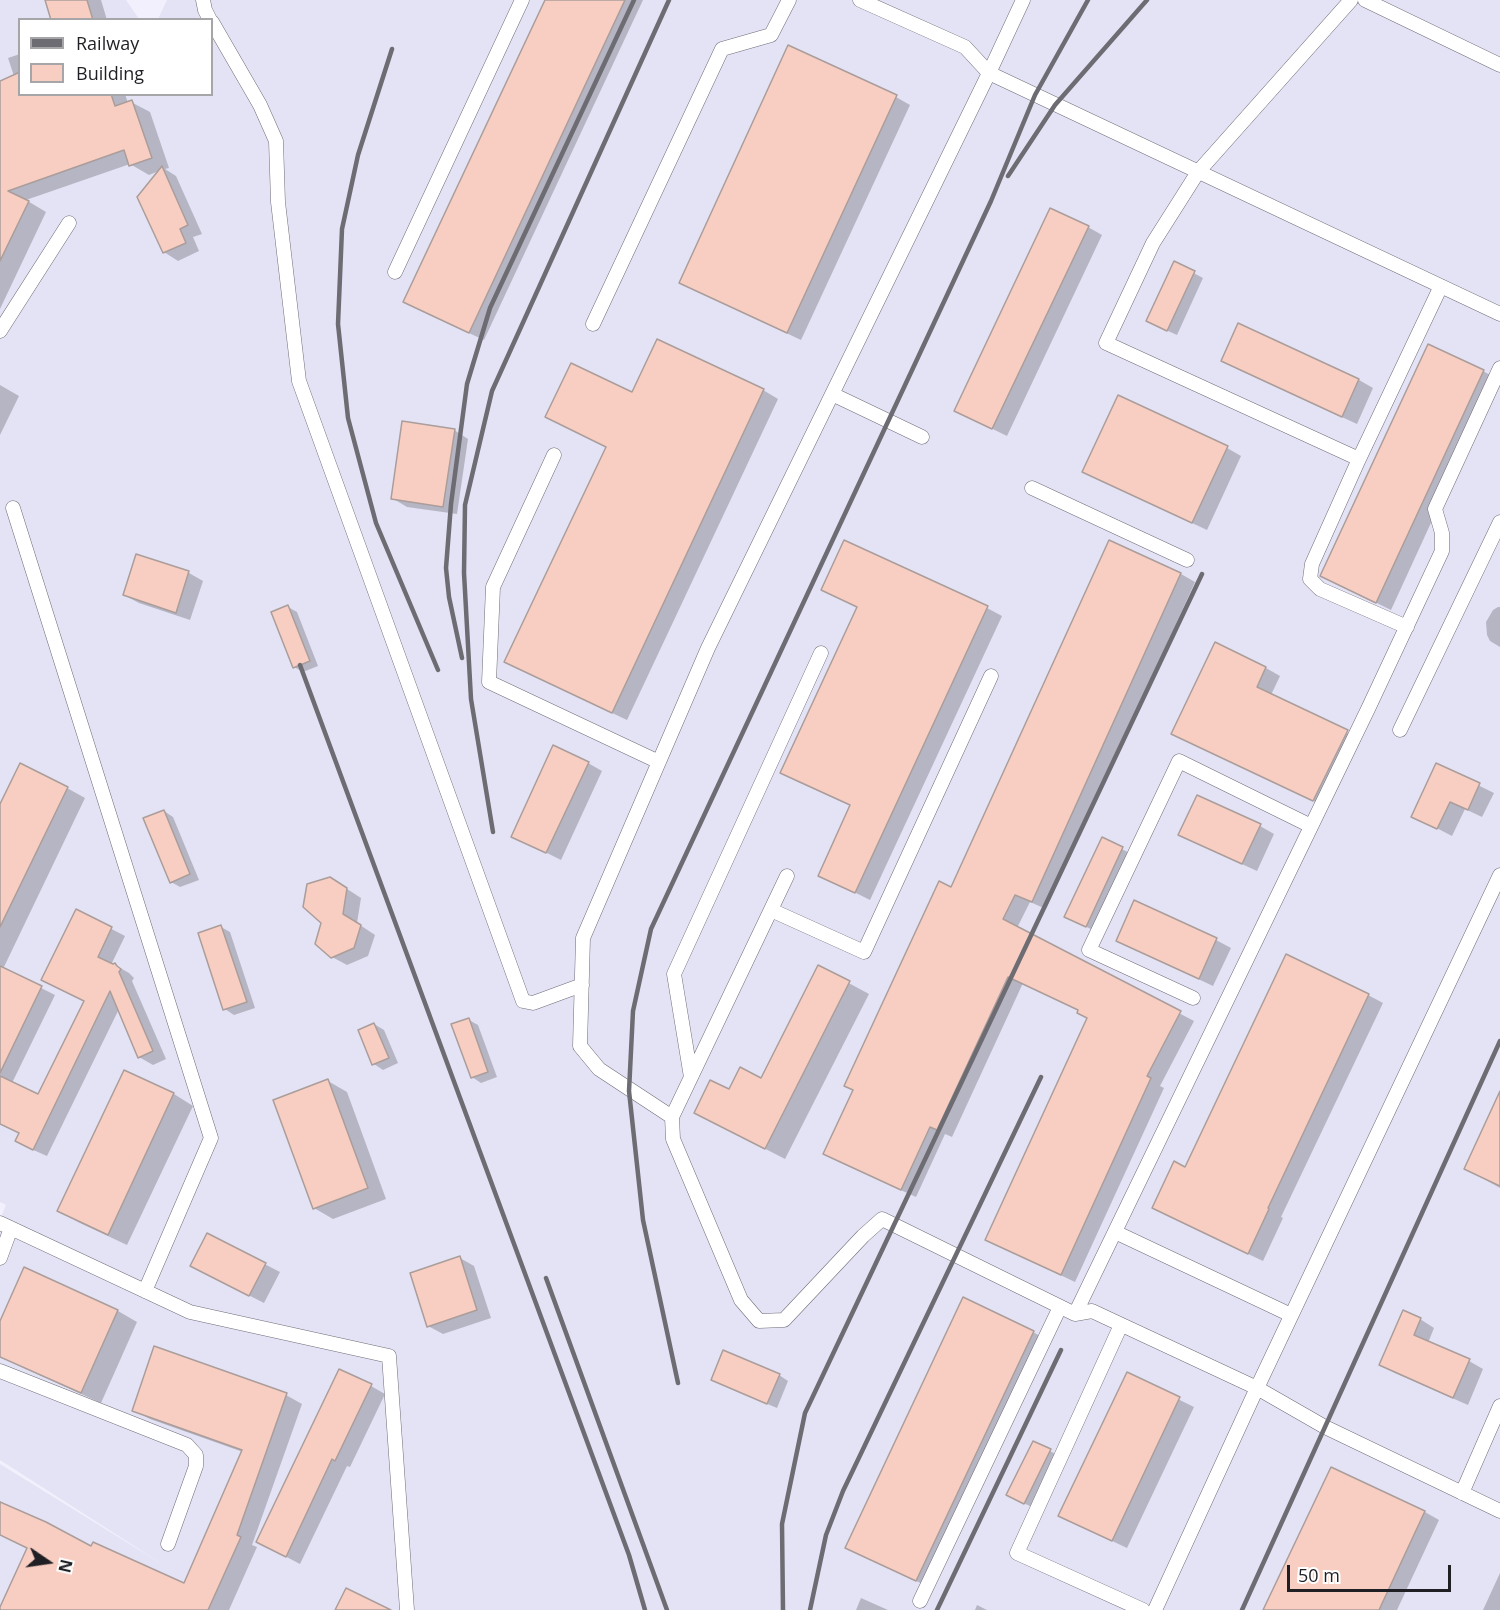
<!DOCTYPE html>
<html>
<head>
<meta charset="utf-8">
<style>
	body { margin:0 }
	#map { position:relative; width:1500px; height:1610px; overflow:hidden; background:#f1f0fc; font-family:"Open Sans",sans-serif }
	canvas { display:block }
	.legend { position:absolute; left:18px; top:18px; width:195px; height:78px; box-sizing:border-box; background:#fff; border:2px solid #a6a5a7; margin:0; padding:8px 10px; list-style:none; font-size:18px; color:#201f24 }
	.legend li { display:flex; align-items:center; gap:12px; height:30px }
	.legend b { width:30px; border:2px solid #a6a5a7 }
	.north { position:absolute; left:18px; top:1532px; width:60px; height:60px; -webkit-text-stroke:4px #fff; paint-order:stroke; rotate:103deg; font-size:16px; font-weight:700; line-height:24px; text-align:center; color:#201f24 }
	.north::after { content:''; display:block; margin:auto; width:21px; height:27px; background:#201f24; clip-path:polygon(50% 0,100% 100%,50% 72%,0 100%) }
	.scale { position:absolute; left:1287px; top:1565px; width:164px; height:27px; box-sizing:border-box; border:3px solid #201f24; border-top:0; padding-left:8px; font-size:18px; line-height:21px; white-space:nowrap; color:#201f24; -webkit-text-stroke:4px #fff; paint-order:stroke }
</style>
</head>
<body>
<div id="map">
<canvas width="1500" height="1610"></canvas>
<ul class="legend">
<li><b style="height:8px;background:#6d6c73"></b>Railway</li>
<li><b style="height:16px;background:#f9cec2"></b>Building</li>
</ul>
<div class="north">N</div>
<div class="scale">50 m</div>
</div>
<script>
const ctx = document.querySelector('canvas').getContext('2d');
ctx.lineJoin = 'round';
function fillPath(path, color) {
  ctx.fillStyle = color;
  ctx.fill(path, 'evenodd');
}
function toPath(rows) {
  const path = new Path2D();
  for (const r of rows) {
    path.moveTo(r[0], r[1]);
    for (let i = 2; i < r.length; i += 2) path.lineTo(r[i], r[i + 1]);
  }
  return path;
}
function strokePath(path, color, width, dash) {
  ctx.strokeStyle = color;
  ctx.lineWidth = width;
  ctx.lineCap = dash ? 'butt' : 'round';
  ctx.setLineDash(dash || []);
  ctx.stroke(path);
}
fillPath(toPath([
	[0,0,126,0,139,19,20,20,20,94,212,94,212,20,158,19,167,0,1500,0,1500,1610,0,1610,0,1464,167,1567,0,1460,0,1219,6,1205,0,1202]
]), '#e4e3f6');
fillPath(toPath([
	[47,0,101,0,107,20,53,20],
	[547,0,643,0,484,340,419,310,405,302],
	[20,54,20,94,125,94,128,103,131,102,150,112,169,168,165,169,176,176,202,234,193,237,199,251,178,261,164,252,159,171,149,175,130,164,26,200,46,212,0,309,0,83,14,76,8,58],
	[896,97,910,105,801,340,695,290,680,282],
	[1088,227,1102,235,1007,436,956,411],
	[1175,263,1203,278,1177,335,1157,326],
	[1239,325,1359,380,1373,388,1357,424,1237,369,1223,360],
	[657,341,763,390,778,399,627,720,521,670,506,662],
	[1483,371,1497,379,1391,610,1322,576],
	[0,385,19,396,0,435],
	[454,430,468,439,457,514,407,507,392,498],
	[1227,448,1241,456,1207,530,1099,480],
	[845,542,987,608,1002,616,870,900,820,875,851,806,796,781,782,772,858,608,823,590],
	[1109,542,1181,574,1195,582,1046,909,1030,902,1017,928,1194,1021,1160,1086,1164,1088,1075,1282,1001,1247,1089,1018,1080,1011,1023,983,952,1137,945,1134,916,1197,839,1162,825,1154,952,889],
	[137,556,189,573,203,581,190,620,139,603,124,595],
	[288,607,297,612,318,666,303,672,294,667],
	[1498,607,1500,607,1500,647,1490,641,1487,635,1486,622,1493,610],
	[1266,668,1280,676,1271,695,1361,740,1328,808,1187,741],
	[588,763,602,771,561,860,513,836],
	[1437,765,1494,793,1482,817,1465,809,1452,836,1425,822],
	[67,788,85,798,3,969,55,995,12,1083,39,1096,85,1001,77,911,125,936,110,967,115,965,129,973,134,978,132,981,166,1059,153,1065,139,1057,119,1009,47,1156,31,1149,21,1134,0,1124,0,808],
	[164,811,173,817,199,880,180,887,171,882],
	[1260,826,1274,834,1257,871,1194,842],
	[1103,839,1137,857,1100,934,1066,916],
	[344,887,361,898,357,923,375,935,368,956,347,965,332,957],
	[1135,902,1216,940,1231,948,1213,986,1132,948,1118,940],
	[221,927,230,932,255,1008,234,1015,225,1009],
	[819,967,869,994,785,1159,715,1123,730,1091,762,1080],
	[1368,995,1383,1003,1281,1217,1283,1218,1263,1261,1168,1216,1154,1208,1186,1169],
	[469,1020,478,1025,497,1077,481,1083,472,1077],
	[374,1024,384,1030,398,1063,383,1070,374,1064],
	[125,1072,174,1094,193,1106,127,1245,78,1222,59,1211],
	[328,1081,347,1092,386,1199,333,1219,314,1208],
	[1500,1095,1500,1188,1466,1169],
	[208,1235,280,1272,264,1303,207,1274],
	[460,1258,474,1266,491,1318,443,1334,428,1326],
	[25,1269,118,1311,137,1322,101,1403,0,1357,0,1325],
	[1420,1319,1434,1328,1428,1343,1469,1361,1483,1369,1468,1405,1395,1373,1381,1365],
	[1033,1332,1047,1340,931,1588,861,1555],
	[1127,1374,1194,1407,1127,1548,1074,1523],
	[779,1375,788,1381,777,1408,722,1385,712,1380],
	[371,1386,385,1394,350,1467,347,1466,300,1564,258,1542],
	[286,1395,302,1404,252,1545,257,1547,229,1610,0,1610,28,1548,0,1535,0,1501,3,1505,92,1548,185,1585,243,1452,150,1419,133,1410],
	[1050,1451,1059,1456,1034,1508,1017,1500],
	[1332,1469,1425,1512,1439,1520,1397,1610,1265,1610],
	[1500,1573,1500,1610,1483,1610],
	[861,1598,888,1610,856,1610],
	[977,1605,987,1610,975,1610]
]), '#0003');
const building = toPath([
	[45,0,87,0,93,20,51,20,45,0],
	[545,0,625,0,469,333,403,302,545,0],
	[788,45,897,95,787,333,679,283,788,45],
	[20,72,20,94,111,94,115,106,132,100,152,158,129,166,124,150,8,191,29,201,0,261,0,81,20,72],
	[162,166,188,225,180,229,186,243,163,253,137,197,162,166],
	[1050,208,1089,226,992,429,954,411,1050,208],
	[1174,261,1195,271,1167,331,1146,321,1174,261],
	[1238,323,1359,379,1342,417,1221,361,1238,323],
	[657,339,764,389,612,713,504,662,606,447,545,417,571,363,632,392,657,339],
	[1428,344,1484,370,1376,603,1320,576,1428,344],
	[1118,395,1228,446,1192,523,1082,472,1118,395],
	[402,421,455,429,443,507,391,499,402,421],
	[844,540,988,606,855,893,818,876,850,805,780,773,857,607,821,590,844,540],
	[1109,540,1181,573,1032,902,1015,895,1003,919,1181,1011,1147,1076,1151,1078,1061,1275,985,1240,1087,1018,1077,1013,1078,1010,1008,977,937,1130,930,1127,901,1190,823,1154,853,1090,844,1086,939,881,951,887,1109,540],
	[136,554,189,571,176,613,123,595,136,554],
	[288,605,310,661,293,668,271,612,288,605],
	[1215,642,1266,667,1257,687,1348,730,1313,801,1171,734,1215,642],
	[553,745,589,762,546,853,511,837,553,745],
	[20,763,68,787,0,927,0,804,20,763],
	[1436,763,1480,783,1468,810,1450,802,1437,829,1411,817,1436,763],
	[1197,795,1261,824,1242,864,1178,835,1197,795],
	[164,810,190,874,170,883,143,818,164,810],
	[1102,837,1123,847,1086,927,1064,917,1102,837],
	[330,877,347,888,343,914,361,925,354,948,331,958,315,944,321,923,303,907,307,884,330,877],
	[1134,900,1217,938,1199,979,1116,941,1134,900],
	[76,909,112,927,98,957,113,964,115,963,117,966,121,969,119,972,153,1051,138,1058,110,991,33,1150,15,1141,19,1133,0,1124,0,1076,38,1094,84,1001,41,980,76,909],
	[221,925,247,1002,223,1010,198,933,221,925],
	[1286,954,1369,994,1268,1208,1269,1209,1248,1254,1152,1208,1174,1161,1185,1167,1286,954],
	[818,965,850,981,765,1149,694,1113,710,1080,729,1089,740,1067,761,1078,818,965],
	[0,966,42,986,0,1073,0,966],
	[469,1018,488,1072,471,1078,451,1024,469,1018],
	[374,1023,389,1058,372,1065,358,1030,374,1023],
	[124,1070,174,1093,108,1235,57,1211,124,1070],
	[328,1079,368,1188,313,1209,273,1100,328,1079],
	[1500,1091,1500,1186,1464,1169,1500,1091],
	[207,1233,266,1263,249,1296,190,1266,207,1233],
	[460,1256,477,1310,427,1327,410,1273,460,1256],
	[24,1267,118,1310,81,1393,0,1357,0,1321,24,1267],
	[963,1297,1034,1331,916,1581,845,1548,963,1297],
	[1403,1310,1421,1318,1414,1335,1470,1359,1453,1398,1379,1365,1403,1310],
	[154,1346,287,1393,237,1535,241,1537,208,1610,0,1610,0,1607,27,1548,0,1535,0,1502,46,1522,91,1546,93,1542,184,1583,242,1450,132,1411,154,1346],
	[723,1350,780,1374,767,1404,711,1380,723,1350],
	[339,1369,372,1384,335,1461,332,1459,286,1557,256,1542,339,1369],
	[1127,1372,1180,1397,1112,1541,1058,1516,1127,1372],
	[1033,1441,1051,1449,1024,1504,1006,1495,1033,1441],
	[1331,1467,1425,1511,1379,1610,1263,1610,1331,1467],
	[346,1588,391,1610,335,1610,346,1588]
]);
fillPath(building, '#f9cec2');
strokePath(building, '#aa9d9a', 1.5);
const lane = toPath([
	[203,0,205,10,210,20],
	[860,0,965,47,989,73,1500,314],
	[1351,0,1198,172,1153,243,1106,343,1359,459,1441,286],
	[1365,0,1500,65],
	[212,22,260,105,276,141,278,202,299,381,523,1001,533,1003,582,985],
	[395,272,522,0],
	[593,324,722,49,771,35,789,0],
	[0,331,69,223],
	[832,394,922,437],
	[554,455,493,587,489,682,659,762],
	[1359,459,1312,564,1310,579,1320,589,1407,627],
	[1032,488,1187,560],
	[13,508,211,1138,145,1291],
	[1400,730,1500,522],
	[787,876,672,1117,673,1139,741,1300,759,1321,784,1320,863,1236,882,1219,1075,1314,1092,1311,1257,1388,1325,1427,1500,1511],
	[771,910,864,952,991,676],
	[1193,998,1089,950,1179,761,1311,826],
	[691,1077,674,974,821,653],
	[672,1117,599,1069,580,1046,583,938,708,648,989,73,1023,0],
	[0,1223,190,1312,389,1356,407,1610],
	[1115,1232,1291,1315],
	[0,1258,11,1228],
	[1075,1314,1368,709,1442,551,1442,533,1435,509,1500,368],
	[1121,1325,1017,1553,1143,1610],
	[0,1371,187,1445,196,1455,196,1466,168,1544],
	[1462,1493,1500,1406],
	[920,1601,1060,1307],
	[1155,1610,1257,1388,1500,875]
]);
strokePath(lane, '#6e6d77', 15);
strokePath(lane, '#fff', 14);
strokePath(toPath([
	[392,49,358,155,342,229,338,324,348,418,376,523,438,670],
	[1008,176,1055,105,1147,0],
	[462,658,449,597,446,568,451,504,467,384,490,308,634,0],
	[300,665,629,1555,645,1610],
	[493,832,471,699,464,573,465,505,492,391,669,0],
	[546,1278,667,1610],
	[678,1383,643,1220,629,1091,633,1011,651,929,991,201,1035,95,1088,0],
	[783,1610,782,1524,805,1413,1202,574],
	[810,1610,826,1535,843,1491,1041,1077],
	[937,1610,1061,1350],
	[1242,1610,1500,1041]
]), '#6d6c73', 4.5);
</script>
</body>
</html>
